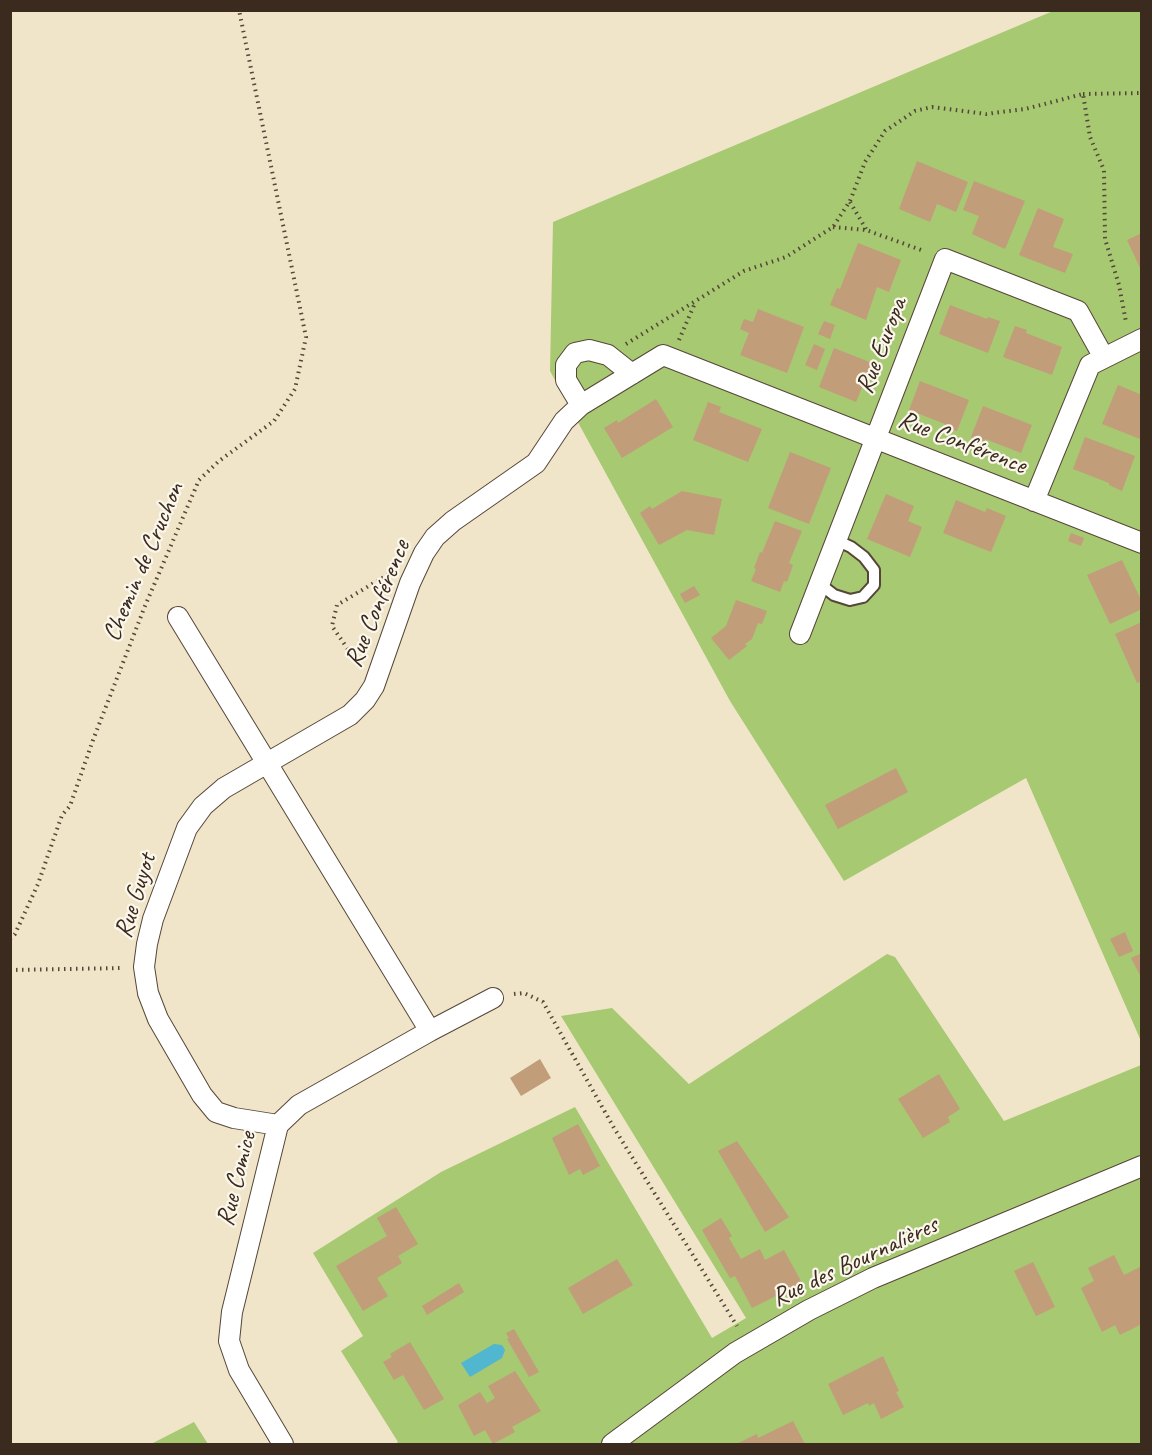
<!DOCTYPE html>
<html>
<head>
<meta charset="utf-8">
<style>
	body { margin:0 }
	#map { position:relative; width:1152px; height:1455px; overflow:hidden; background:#f1e5c9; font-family:Caveat,sans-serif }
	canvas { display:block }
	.frame { position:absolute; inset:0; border:12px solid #3b2a1e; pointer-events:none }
</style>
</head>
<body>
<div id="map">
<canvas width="1152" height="1455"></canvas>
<div class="frame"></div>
</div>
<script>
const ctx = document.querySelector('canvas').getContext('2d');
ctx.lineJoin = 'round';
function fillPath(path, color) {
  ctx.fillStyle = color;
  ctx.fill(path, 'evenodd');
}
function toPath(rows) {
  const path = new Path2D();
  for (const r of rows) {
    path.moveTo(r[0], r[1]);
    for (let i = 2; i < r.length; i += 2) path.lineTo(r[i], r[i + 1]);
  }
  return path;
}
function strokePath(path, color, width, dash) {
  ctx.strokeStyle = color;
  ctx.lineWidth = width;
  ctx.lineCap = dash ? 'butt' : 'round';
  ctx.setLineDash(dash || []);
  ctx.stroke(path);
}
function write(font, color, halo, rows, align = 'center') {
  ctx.font = font + ' Caveat,sans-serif';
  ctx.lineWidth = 4.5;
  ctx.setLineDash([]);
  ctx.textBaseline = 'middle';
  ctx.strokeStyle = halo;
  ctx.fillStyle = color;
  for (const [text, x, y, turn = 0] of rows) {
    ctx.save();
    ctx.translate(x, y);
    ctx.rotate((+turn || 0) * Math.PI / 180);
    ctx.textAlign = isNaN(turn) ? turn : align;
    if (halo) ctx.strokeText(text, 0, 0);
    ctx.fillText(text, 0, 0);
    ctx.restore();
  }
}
fillPath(toPath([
	[1053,11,1141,11,1141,1041,1026,778,844,881,730,701,550,371,553,222],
	[887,954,895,957,1004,1121,1141,1065,1141,1444,395,1444,398,1442,341,1351,363,1336,313,1253,441,1172,575,1107,712,1338,746,1318,561,1016,612,1008,689,1084],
	[194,1422,208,1444,151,1444]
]), '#a6c972');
fillPath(toPath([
	[494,1344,502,1345,505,1350,502,1358,470,1377,461,1363]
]), '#51b6cf');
fillPath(toPath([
	[917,161,968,182,956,212,937,204,930,222,899,209],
	[974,181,1025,201,1005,249,972,234,979,216,963,210],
	[1038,208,1064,219,1053,247,1073,254,1065,273,1019,255],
	[1142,233,1142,272,1127,240],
	[858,243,901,260,889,292,877,287,866,320,830,305,837,288,840,289],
	[950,305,987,319,988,317,1000,321,988,353,939,334],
	[758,309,804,327,787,373,740,355,749,333,740,329,744,319,753,322],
	[824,321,835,325,830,339,818,334],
	[1015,326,1027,330,1026,333,1062,347,1052,375,1003,357],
	[814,344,825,349,817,370,805,365],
	[834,348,872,363,856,402,819,387],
	[920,381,969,400,957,431,944,426,945,424,909,410],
	[1118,385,1142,395,1142,435,1140,439,1102,424],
	[656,399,673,427,622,458,604,428,617,420,618,423],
	[708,402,721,407,719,412,762,429,748,462,693,440],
	[983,406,1032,425,1021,453,985,439,984,442,971,437],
	[1085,437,1135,456,1122,491,1109,485,1109,483,1073,469],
	[790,452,831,468,809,524,768,508],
	[682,491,722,499,714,535,687,530,659,545,640,513,650,506,652,509],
	[886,494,914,506,908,521,922,527,910,557,867,539],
	[956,500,985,512,987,508,1006,516,991,552,943,533],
	[775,521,802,531,789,563,793,565,787,582,784,581,780,592,751,581,756,569,754,568,760,552,762,553],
	[1071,533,1084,538,1081,546,1068,541],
	[1122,560,1142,602,1142,609,1110,624,1087,575],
	[694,586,700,595,685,603,680,594],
	[736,600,767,611,762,624,758,623,752,639,745,644,747,646,729,660,711,638,726,626],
	[1142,622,1142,681,1137,683,1115,634],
	[896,768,908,792,838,829,825,805],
	[1125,932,1133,951,1119,957,1110,939],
	[1142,953,1142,979,1131,958],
	[540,1059,551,1078,521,1096,510,1078],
	[939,1074,960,1109,948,1117,950,1122,923,1138,898,1099],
	[578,1124,600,1166,583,1175,580,1169,569,1175,552,1138],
	[737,1141,789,1217,765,1232,718,1151],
	[396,1207,418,1244,398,1256,402,1263,377,1278,388,1296,363,1311,336,1266,387,1236,377,1218],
	[721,1218,732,1236,729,1238,741,1259,760,1249,765,1260,784,1250,802,1283,752,1308,735,1276,730,1278,702,1230],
	[1114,1255,1124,1275,1142,1266,1142,1324,1120,1335,1115,1325,1102,1332,1081,1288,1094,1281,1088,1268],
	[617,1259,633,1285,583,1314,568,1288],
	[1033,1262,1055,1307,1036,1316,1014,1271],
	[459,1283,464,1292,427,1315,422,1306],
	[514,1329,539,1372,529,1377,507,1339,509,1338,506,1333],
	[410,1342,444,1399,424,1410,403,1375,394,1380,383,1362,392,1357,390,1354],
	[883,1356,899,1391,896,1392,904,1407,881,1419,874,1403,869,1406,868,1403,843,1415,828,1384],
	[515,1371,541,1411,512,1427,515,1432,493,1444,485,1430,474,1436,458,1405,480,1392,487,1403,495,1398,488,1386],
	[793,1421,805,1444,736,1444,757,1434,758,1438]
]), '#c29d7a');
const service = toPath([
	[821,579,825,588,834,595,850,600,863,597,874,585,874,570,864,557,851,547,836,540]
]);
const minor = toPath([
	[581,405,566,380,566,365,575,353,589,350,608,355,632,374],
	[1034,501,1090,365,1142,339],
	[178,617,430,1031],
	[800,634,945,259,1078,311,1103,356],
	[278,1125,234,1118,216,1112,202,1095,158,1019,148,993,144,967,147,944,153,919,187,828,203,806,224,788,350,715,365,700,374,686,410,583,424,553,435,537,453,521,536,463,564,421,581,405,663,355,1142,543],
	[283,1444,239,1370,229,1341,232,1312,278,1125,299,1105,430,1031,493,998],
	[612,1444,735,1353,809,1310,873,1278,1142,1166]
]);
strokePath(service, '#564638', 14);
strokePath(minor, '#564638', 22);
strokePath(toPath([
	[1083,94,1142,93],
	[850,202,866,229],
	[833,227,866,230,924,251],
	[679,340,695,303],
	[626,344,744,271,786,257,833,227,850,201,865,162,885,131,915,111,932,107,986,114,1025,109,1083,94,1090,137,1104,170,1105,239,1119,285,1126,322],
	[358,664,332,626,337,605,389,574],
	[10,939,15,934,38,884,62,815,70,806,93,740,145,606,199,480,219,461,274,421,295,389,306,337,239,10],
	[10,970,123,968],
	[514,994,524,993,543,1002,614,1128,737,1326]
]), '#564638', 4, [1.5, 4.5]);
strokePath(service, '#fff', 10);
strokePath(minor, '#fff', 20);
write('26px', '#3b2a1e', '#fbf7ec', [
	["Rue Europa",882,346,-69],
	["Rue Conférence",962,443,21],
	["Chemin de Cruchon",144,562,-67],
	["Rue Conférence",378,604,-68],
	["Rue Guyot",136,896,-73],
	["Rue Comice",237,1179,-76],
	["Rue des Bournalières",855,1262,-25]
]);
</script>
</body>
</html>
